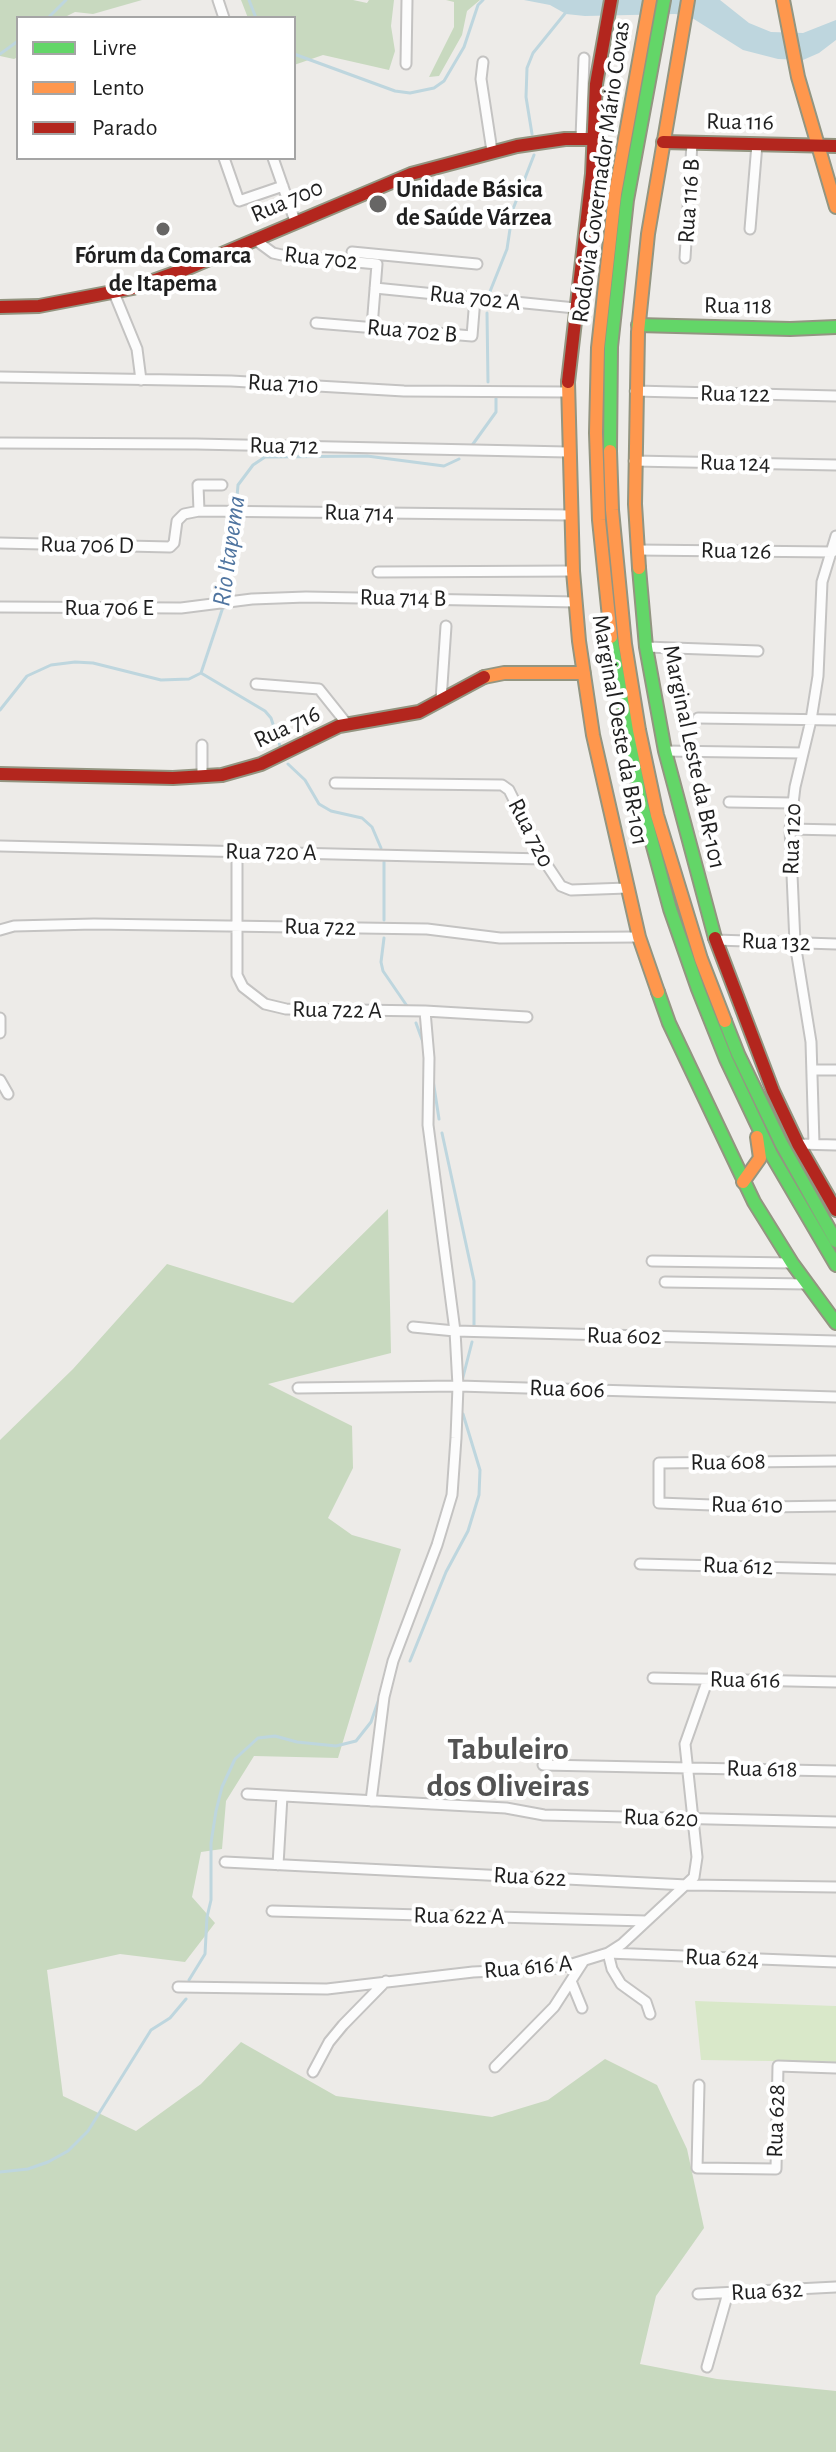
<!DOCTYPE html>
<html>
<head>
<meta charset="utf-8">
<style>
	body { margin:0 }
	#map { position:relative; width:836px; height:2452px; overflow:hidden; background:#edebe8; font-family:"Alegreya Sans",sans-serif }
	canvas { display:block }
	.legend { position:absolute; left:16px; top:16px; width:280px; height:144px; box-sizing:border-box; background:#fff; border:2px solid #a5a5a5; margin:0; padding:10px 14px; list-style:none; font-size:24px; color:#1f1f1f }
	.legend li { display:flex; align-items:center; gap:16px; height:40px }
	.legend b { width:40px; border:2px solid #a5a5a5 }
</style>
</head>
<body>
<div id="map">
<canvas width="836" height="2452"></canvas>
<ul class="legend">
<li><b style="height:10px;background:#63d668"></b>Livre</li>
<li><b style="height:10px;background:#ff974d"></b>Lento</li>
<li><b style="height:10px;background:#b3261e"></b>Parado</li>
</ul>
</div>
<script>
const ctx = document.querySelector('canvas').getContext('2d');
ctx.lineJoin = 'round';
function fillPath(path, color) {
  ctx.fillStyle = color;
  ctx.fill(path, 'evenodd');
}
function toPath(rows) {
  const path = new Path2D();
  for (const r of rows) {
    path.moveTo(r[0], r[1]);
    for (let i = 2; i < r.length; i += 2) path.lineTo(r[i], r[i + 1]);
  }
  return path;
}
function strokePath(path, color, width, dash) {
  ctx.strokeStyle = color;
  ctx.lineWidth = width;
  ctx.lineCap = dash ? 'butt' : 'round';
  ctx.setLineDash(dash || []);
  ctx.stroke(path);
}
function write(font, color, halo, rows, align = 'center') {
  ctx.font = font + ' "Alegreya Sans",sans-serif';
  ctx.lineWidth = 8;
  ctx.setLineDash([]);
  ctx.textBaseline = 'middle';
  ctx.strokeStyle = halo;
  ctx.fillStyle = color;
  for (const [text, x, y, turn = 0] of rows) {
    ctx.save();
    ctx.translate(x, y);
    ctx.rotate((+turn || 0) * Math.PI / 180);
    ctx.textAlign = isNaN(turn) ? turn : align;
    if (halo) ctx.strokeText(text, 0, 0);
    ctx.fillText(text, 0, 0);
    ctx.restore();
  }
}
fillPath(toPath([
	[695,2001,836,2006,836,2062,701,2060]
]), '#d9e8c9');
fillPath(toPath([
	[0,0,142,0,93,14,75,12,63,18,18,18,18,57,14,59,0,56],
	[241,0,353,0,367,3,369,0,394,0,391,26,395,51,389,70,323,55,294,65,294,18,248,18],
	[446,0,480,0,467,11,462,35,439,76,429,77,454,27,454,2],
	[388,1209,391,1353,268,1384,352,1426,353,1468,328,1518,352,1535,401,1549,338,1758,254,1756,226,1801,222,1849,201,1852,192,1897,215,1923,185,1962,120,1954,47,1970,63,2096,136,2131,201,2084,241,2042,336,2096,492,2117,548,2100,605,2059,657,2085,687,2149,704,2228,656,2296,640,2364,717,2379,836,2391,836,2452,0,2452,0,1440,73,1369,167,1264,293,1303]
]), '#c8d9bf');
fillPath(toPath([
	[524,0,720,0,749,23,771,32,803,33,836,20,836,40,819,53,803,60,778,59,743,50,689,16,675,14,585,16,566,14,550,5]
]), '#bed6de');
strokePath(toPath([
	[249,0,256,18],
	[48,18,66,0],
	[0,54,18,41],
	[294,54,395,91,410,93,434,88,444,81,464,47,478,5,483,0],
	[532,134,526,97,527,68,533,53,567,11],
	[489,294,507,249,513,209,534,155],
	[487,313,488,382],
	[473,444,496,412,496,397],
	[201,673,265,711,271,718,281,749],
	[0,710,27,676,51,665,75,662,93,663,161,680,189,679,201,673,224,604,232,557,238,485,253,465,265,457,367,456,444,466,459,459],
	[288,764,305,780,319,804,331,811,362,818,372,827,381,848],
	[384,862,384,920],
	[384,938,381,962,383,971,407,1006],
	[416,1023,424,1045],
	[433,1080,439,1119],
	[442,1133,474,1281,474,1325],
	[462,1381,472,1342],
	[410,1661,446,1572,468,1531,479,1495,480,1470,463,1414],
	[189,1980,205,1954,207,1917,211,1900,211,1843,216,1811,222,1787,235,1759,258,1738,275,1736,297,1742,336,1746,356,1741,371,1722,381,1693],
	[0,2172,28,2169,48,2162,68,2151,88,2131,151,2030,170,2018,186,1999]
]), '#bed6de', 3);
const street = toPath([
	[218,0,224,18],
	[483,62,481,79,492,151],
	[406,64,407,0],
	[581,138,584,58],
	[224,158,239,201,283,186],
	[273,158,295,221],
	[750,229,757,144],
	[254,239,273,253,282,255,377,264,372,327],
	[352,252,477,264],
	[685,258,692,143],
	[375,288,575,308],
	[114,293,137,349,141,380],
	[316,323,472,336,475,298],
	[0,377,231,381,404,391,567,392],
	[635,391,836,396],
	[0,443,196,444,567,452],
	[634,461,836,465],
	[199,511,198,485,222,485],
	[0,543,170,547,174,543,177,521,184,514,199,511,570,515],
	[637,550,833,552],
	[378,572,573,571],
	[0,607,181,608,252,599,306,597,576,602],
	[646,647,758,651],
	[256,684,319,689,347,724],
	[441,700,446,626],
	[698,718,836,720],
	[665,751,802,753],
	[202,777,202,745],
	[335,783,502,785,509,790,543,859,561,886,571,890,627,888],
	[729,802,792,803],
	[790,829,836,830],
	[0,846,543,859],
	[237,851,237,975,243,987,265,1004,286,1009,425,1011,527,1017],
	[0,930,14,926,94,924,427,929,500,938,639,937],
	[716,940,836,944],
	[0,1018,0,1033],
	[813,1070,836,1070],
	[0,1080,8,1094],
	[798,1144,836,1145],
	[814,1144,811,1042,795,943,790,829,795,787,811,720,818,676,822,582,836,536],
	[652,1261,792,1263],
	[665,1282,808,1284],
	[413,1327,455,1331,836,1341],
	[298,1388,458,1386,836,1397],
	[836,1461,659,1463,659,1503,765,1507,836,1506],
	[640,1564,836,1569],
	[653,1678,836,1682],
	[543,1765,836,1771],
	[247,1794,506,1808,544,1815,836,1822],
	[371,1801,384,1697,393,1661,437,1545,452,1495,456,1438,458,1386,455,1331,428,1125,429,1058,425,1011],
	[225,1862,687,1885,836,1887],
	[278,1865,282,1796],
	[272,1911,646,1921],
	[571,1981,582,2008],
	[178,1987,327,1989,473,1972,559,1968,608,1953,622,1944,694,1877,697,1857,685,1744,708,1679],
	[650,2014,646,2002,621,1984,612,1969,608,1953,836,1962],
	[495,2067,554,2007,583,1962],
	[313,2072,329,2042,343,2025,386,1981],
	[699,2085,697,2168,776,2169,778,2066,836,2068],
	[698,2294,836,2287],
	[707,2367,728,2293]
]);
const fast = toPath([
	[638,325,790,329,836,327],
	[610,451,611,347,627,200,664,0],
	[639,568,646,647,665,751,715,938],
	[611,637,641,802,670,909,698,989,726,1059,771,1154,836,1265],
	[658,992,669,1023,754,1202,792,1263,836,1323],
	[725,1021,738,1054,781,1143,836,1241]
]);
const slow = toPath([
	[783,0,798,77,836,207],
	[568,382,573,571,579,641,593,735,639,937,658,992],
	[610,451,612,510,625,644,639,730,657,815,701,959,725,1021],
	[639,568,635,504,638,332,648,234,688,0],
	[611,637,599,520,596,433,598,348,615,194,650,0],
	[484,677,504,673,584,673],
	[743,1182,760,1158,757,1137]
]);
const jam = toPath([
	[663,142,836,146],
	[0,307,39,306,133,288,186,269,411,174,517,146,565,139,593,139],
	[568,382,592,174,596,84,611,0],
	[0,774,173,778,222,775,261,764,339,726,419,712,484,677],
	[715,938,773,1091,798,1144,836,1210]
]);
strokePath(street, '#c4c3c2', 13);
strokePath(fast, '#939581', 16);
strokePath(slow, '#939581', 16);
strokePath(jam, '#939581', 16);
strokePath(street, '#fcfcfc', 9);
strokePath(fast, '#63d668', 12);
strokePath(slow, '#ff974d', 12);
strokePath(jam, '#b3261e', 12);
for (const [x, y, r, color] of [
	[378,204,10,"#676665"],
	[163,229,8,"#676665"]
]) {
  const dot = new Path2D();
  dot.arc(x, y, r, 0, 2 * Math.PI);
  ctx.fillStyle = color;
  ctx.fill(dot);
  strokePath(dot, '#fff', 3);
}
write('24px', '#1f1f1f', '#fff', [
	["Rua 116",740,122,1],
	["Rodovia Governador Mário Covas",601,172,-82],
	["Rua 700",287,201,-23],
	["Rua 116 B",689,201,-86],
	["Rua 702",321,258,6],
	["Rua 702 A",475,298,6],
	["Rua 118",738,306,1],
	["Rua 702 B",412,331,5],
	["Rua 710",283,384,3],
	["Rua 122",735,394,1],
	["Rua 712",284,446,1],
	["Rua 124",735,463,1],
	["Rua 714",359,513,1],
	["Rua 706 D",87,545,1],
	["Rua 126",736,551,1],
	["Rua 714 B",403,598,1],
	["Rua 706 E",109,608],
	["Rua 716",287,727,-25],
	["Marginal Oeste da BR-101",620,730,80],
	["Marginal Leste da BR-101",694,757,78],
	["Rua 720",531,833,63],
	["Rua 120",792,839,-88],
	["Rua 720 A",271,852,1],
	["Rua 722",320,927,1],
	["Rua 132",776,942,2],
	["Rua 722 A",337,1010,1],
	["Rua 602",624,1336,1],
	["Rua 606",567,1389,2],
	["Rua 608",728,1462,-1],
	["Rua 610",747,1505,1],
	["Rua 612",738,1566,2],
	["Rua 616",745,1680,1],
	["Rua 618",762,1769,1],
	["Rua 620",661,1818,2],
	["Rua 622",530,1877,3],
	["Rua 622 A",459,1916,1],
	["Rua 624",722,1958,2],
	["Rua 616 A",528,1967,-5],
	["Rua 628",776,2121,-88],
	["Rua 632",767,2291,-3]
]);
write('bold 24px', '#1f1f1f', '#fff', [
	["Unidade Básica",396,190],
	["de Saúde Várzea",396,218],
	["Fórum da Comarca",163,256,"center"],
	["de Itapema",163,284,"center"]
], 'left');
write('italic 26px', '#5075a0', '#fff', [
	["Rio Itapema",229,551,-82]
]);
write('bold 32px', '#525252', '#fff', [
	["Tabuleiro",508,1749],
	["dos Oliveiras",508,1786]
]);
</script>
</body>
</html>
